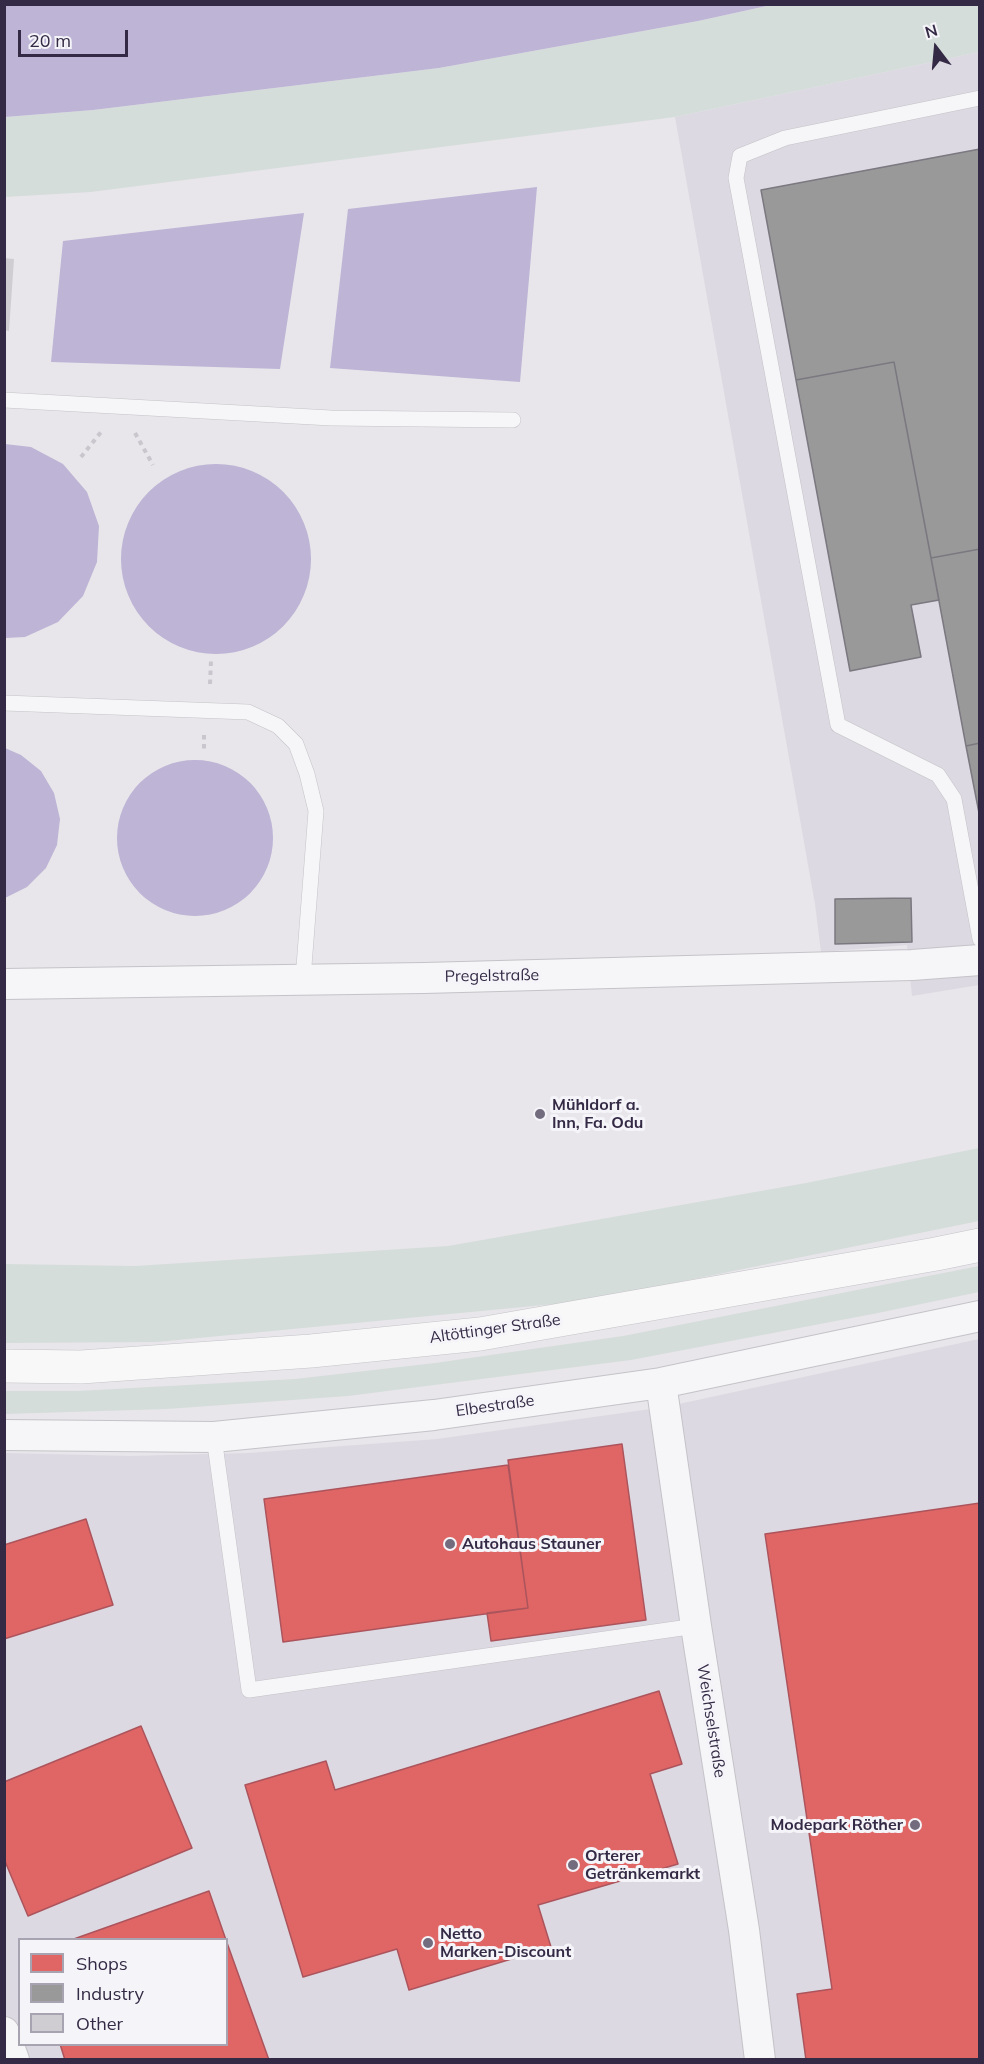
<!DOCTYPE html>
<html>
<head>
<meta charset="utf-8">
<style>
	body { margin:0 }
	#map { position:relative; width:984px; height:2064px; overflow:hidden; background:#e8e6ea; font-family:Mulish,sans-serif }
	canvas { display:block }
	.frame { position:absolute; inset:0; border:6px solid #342a45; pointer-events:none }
	.legend { position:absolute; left:18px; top:1938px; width:210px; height:108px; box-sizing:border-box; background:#f5f4f9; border:2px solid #a8a3b1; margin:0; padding:8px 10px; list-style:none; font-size:18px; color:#342a45 }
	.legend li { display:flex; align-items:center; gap:12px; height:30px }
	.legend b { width:30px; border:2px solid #a8a3b1 }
	.north { position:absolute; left:906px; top:18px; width:60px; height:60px; -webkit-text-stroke:4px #f5f4f9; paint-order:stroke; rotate:344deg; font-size:16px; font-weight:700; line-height:24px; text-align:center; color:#342a45 }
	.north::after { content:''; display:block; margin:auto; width:21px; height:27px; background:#342a45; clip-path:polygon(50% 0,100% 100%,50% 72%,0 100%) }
	.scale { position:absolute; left:18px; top:30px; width:110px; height:27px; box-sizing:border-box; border:3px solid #342a45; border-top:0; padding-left:8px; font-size:18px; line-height:21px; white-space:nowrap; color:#342a45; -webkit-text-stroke:4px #f5f4f9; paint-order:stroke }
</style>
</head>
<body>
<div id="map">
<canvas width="984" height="2064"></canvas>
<div class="frame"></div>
<ul class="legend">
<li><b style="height:16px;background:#e06666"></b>Shops</li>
<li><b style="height:16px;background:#999"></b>Industry</li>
<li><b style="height:16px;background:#d0cdd2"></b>Other</li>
</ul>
<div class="north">N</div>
<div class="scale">20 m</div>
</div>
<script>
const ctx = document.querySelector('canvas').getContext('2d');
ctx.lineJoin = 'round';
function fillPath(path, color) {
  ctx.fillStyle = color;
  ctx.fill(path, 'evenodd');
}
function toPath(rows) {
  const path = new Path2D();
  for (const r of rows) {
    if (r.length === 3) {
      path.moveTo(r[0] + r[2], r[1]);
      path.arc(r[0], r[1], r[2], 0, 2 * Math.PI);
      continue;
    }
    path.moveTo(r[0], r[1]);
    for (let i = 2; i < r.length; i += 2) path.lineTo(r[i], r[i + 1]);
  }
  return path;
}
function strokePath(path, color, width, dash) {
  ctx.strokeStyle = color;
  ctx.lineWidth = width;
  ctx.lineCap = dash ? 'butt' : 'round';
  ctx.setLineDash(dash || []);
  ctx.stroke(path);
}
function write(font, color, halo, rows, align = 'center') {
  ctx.font = font + ' Mulish,sans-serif';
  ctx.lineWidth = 6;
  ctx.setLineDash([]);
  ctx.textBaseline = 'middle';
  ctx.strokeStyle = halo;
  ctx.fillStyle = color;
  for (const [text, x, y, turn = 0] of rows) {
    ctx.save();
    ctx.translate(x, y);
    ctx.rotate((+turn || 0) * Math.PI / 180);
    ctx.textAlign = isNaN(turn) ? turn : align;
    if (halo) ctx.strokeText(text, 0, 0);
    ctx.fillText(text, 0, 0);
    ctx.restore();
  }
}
fillPath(toPath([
	[979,52,979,985,912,996,907,945,821,952,815,904,675,117],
	[979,1339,979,2059,5,2060,5,1453,129,1456,248,1453,437,1439,665,1407],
	[20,1940,226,1940,226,2044,20,2044]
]), '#ddd9e2');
fillPath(toPath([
	[771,5,979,5,979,52,675,117,91,192,5,197,5,117,93,110,439,68,698,21],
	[979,1148,979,1221,586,1301,157,1342,5,1343,5,1264,135,1266,448,1246,806,1183],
	[979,1266,979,1292,878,1313,631,1360,348,1396,167,1409,5,1414,5,1391,78,1391,295,1379,435,1363,623,1336]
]), '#d5ddda');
fillPath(toPath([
	[5,4,771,4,771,5,698,21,439,68,93,110,5,117],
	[537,187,520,382,330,368,348,209],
	[304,213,280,369,51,362,63,241],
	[5,444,31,447,63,464,87,492,99,526,97,562,83,596,58,622,25,637,5,638],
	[216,559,95],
	[5,748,21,755,41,771,54,793,60,819,57,845,46,868,27,887,5,898],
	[195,838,78]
]), '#bdb4d6');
const shops = toPath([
	[622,1444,646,1620,491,1641,487,1613,528,1608,508,1460,622,1444],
	[508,1465,528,1608,283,1642,264,1499,508,1465],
	[980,1503,980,2060,806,2060,797,1994,832,1989,765,1534,980,1503],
	[86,1519,113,1605,4,1639,4,1545,86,1519],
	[659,1691,682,1764,650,1774,678,1864,538,1905,551,1947,409,1990,397,1949,303,1977,245,1785,326,1761,335,1790,659,1691],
	[141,1726,192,1848,28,1916,4,1859,4,1782,141,1726],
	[209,1891,226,1940,71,1940,209,1891],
	[226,1940,269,2060,65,2060,60,2044,226,2044,226,1940]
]);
fillPath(shops, '#e06666');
strokePath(shops, '#ac545c', 1.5);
const industry = toPath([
	[980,149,980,549,931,558,894,362,796,380,761,190,980,149],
	[894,362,939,600,911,605,921,657,850,671,796,380,894,362],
	[980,549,980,743,966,746,931,558,980,549],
	[980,743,980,818,966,746,980,743],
	[911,898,912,942,835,944,835,899,911,898]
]);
fillPath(industry, '#999');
strokePath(industry, '#7b7880', 1.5);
fillPath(toPath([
	[4,258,14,259,9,331,4,330]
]), '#d0cdd2');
const service = toPath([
	[980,98,785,138,740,156,736,178,838,725,938,775,954,799,980,939],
	[4,400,331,418,513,420],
	[4,703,248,712,278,726,296,744,307,774,316,811,303,979],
	[214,1437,249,1690,696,1626]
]);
const minor = toPath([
	[4,984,424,978,912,965,980,960],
	[661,1383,696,1626,744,1930,760,2060],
	[4,1435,214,1437,434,1415,661,1383,980,1316],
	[4,2032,14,2060]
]);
const secondary = toPath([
	[4,1366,81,1367,311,1351,480,1334,936,1254,980,1245]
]);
strokePath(service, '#c4c3c8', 16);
strokePath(minor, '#c4c3c8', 32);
strokePath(secondary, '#c4c3c8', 34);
strokePath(toPath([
	[135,433,153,465],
	[81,457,101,432],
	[210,684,211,661],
	[204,735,204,750]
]), '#c9c7cd', 4, [4.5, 4.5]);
strokePath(service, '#f6f5f7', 15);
strokePath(minor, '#f6f5f7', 30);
strokePath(secondary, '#f8f8f8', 33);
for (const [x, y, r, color] of [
	[540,1114,6,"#736c7f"],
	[450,1544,6,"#736c7f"],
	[915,1825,6,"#736c7f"],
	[573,1865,6,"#736c7f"],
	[428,1943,6,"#736c7f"]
]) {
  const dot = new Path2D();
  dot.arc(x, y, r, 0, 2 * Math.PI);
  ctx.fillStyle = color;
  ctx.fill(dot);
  strokePath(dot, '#f5f4f9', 2);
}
write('16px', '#342a45', '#f5f4f9', [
	["Pregelstraße",492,976,-1],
	["Altöttinger Straße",495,1329,-8],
	["Elbestraße",495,1406,-8],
	["Weichselstraße",711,1721,81]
]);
write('bold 16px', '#342a45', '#f5f4f9', [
	["Mühldorf a.",552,1105],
	["Inn, Fa. Odu",552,1123],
	["Autohaus Stauner",462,1544],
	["Modepark Röther",903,1825,"right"],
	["Orterer",585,1856],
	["Getränkemarkt",585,1874],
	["Netto",440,1934],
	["Marken-Discount",440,1952]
], 'left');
</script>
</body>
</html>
